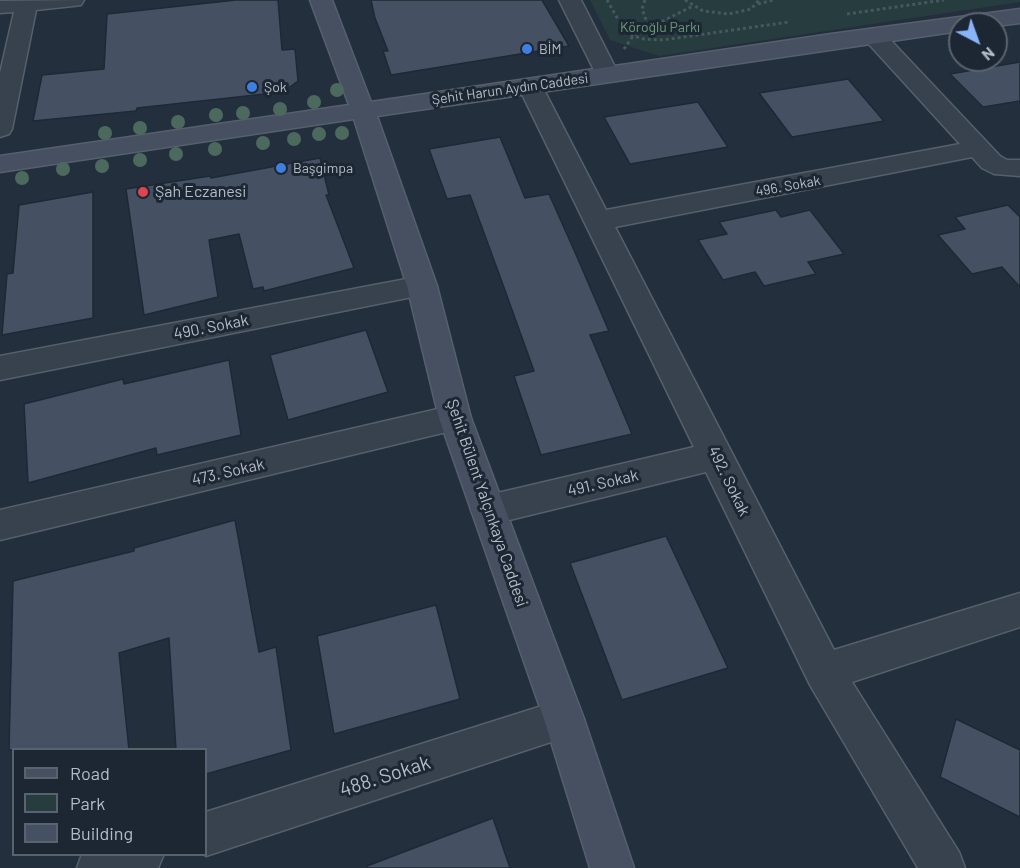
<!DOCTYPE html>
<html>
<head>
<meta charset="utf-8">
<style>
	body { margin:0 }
	#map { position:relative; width:1020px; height:868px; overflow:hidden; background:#242f3e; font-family:Barlow,sans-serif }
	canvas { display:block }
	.legend { position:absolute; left:12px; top:748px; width:195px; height:108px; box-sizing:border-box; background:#1d2633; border:2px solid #59626f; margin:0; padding:8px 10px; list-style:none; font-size:18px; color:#b4bcc9 }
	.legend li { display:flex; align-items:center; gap:12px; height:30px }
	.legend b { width:30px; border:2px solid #59626f }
	.north { position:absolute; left:948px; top:12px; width:60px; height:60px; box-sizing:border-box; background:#1d2633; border:2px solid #59626f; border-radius:50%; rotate:139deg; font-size:16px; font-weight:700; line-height:24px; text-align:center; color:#b4bcc9 }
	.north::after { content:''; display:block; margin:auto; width:21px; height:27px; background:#8ab4f8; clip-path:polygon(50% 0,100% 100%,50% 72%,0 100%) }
</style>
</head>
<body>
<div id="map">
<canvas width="1020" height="868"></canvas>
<ul class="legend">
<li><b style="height:8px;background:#465061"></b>Road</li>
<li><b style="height:16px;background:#263c3f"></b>Park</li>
<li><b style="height:16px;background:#455162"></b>Building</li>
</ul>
<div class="north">N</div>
</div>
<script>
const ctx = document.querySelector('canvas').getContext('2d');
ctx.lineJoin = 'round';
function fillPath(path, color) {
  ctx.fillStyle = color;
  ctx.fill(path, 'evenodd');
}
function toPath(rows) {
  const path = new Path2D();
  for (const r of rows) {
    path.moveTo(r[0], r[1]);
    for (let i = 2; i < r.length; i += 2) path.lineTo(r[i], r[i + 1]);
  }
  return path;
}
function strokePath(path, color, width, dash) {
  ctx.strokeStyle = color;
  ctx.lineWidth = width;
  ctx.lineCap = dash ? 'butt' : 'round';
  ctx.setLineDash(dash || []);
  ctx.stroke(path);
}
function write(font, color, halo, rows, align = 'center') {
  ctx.font = font + ' Barlow,sans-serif';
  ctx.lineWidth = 6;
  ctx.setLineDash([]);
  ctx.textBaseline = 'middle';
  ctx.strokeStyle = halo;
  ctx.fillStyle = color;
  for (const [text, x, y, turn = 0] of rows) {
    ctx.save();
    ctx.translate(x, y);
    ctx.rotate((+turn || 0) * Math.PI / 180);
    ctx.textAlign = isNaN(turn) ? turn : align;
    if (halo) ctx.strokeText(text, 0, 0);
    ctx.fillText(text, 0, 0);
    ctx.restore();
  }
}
fillPath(toPath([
	[590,0,1020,0,1020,2,659,56,610,40]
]), '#263c3f');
const building = toPath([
	[236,0,278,0,282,50,295,49,298,81,283,92,137,108,136,111,33,121,42,75,104,69,107,14,236,0],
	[371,0,542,0,569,46,391,75,383,51,388,51,375,18,371,0],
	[1020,62,1020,101,983,107,950,74,1020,62],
	[848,79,884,121,792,137,759,93,848,79],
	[698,102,728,147,630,164,604,117,698,102],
	[500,137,525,198,549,194,574,250,609,331,590,335,632,434,541,455,514,376,534,371,502,282,470,195,447,199,429,149,500,137],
	[320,158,329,195,326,195,354,268,264,291,263,287,253,289,239,234,209,240,218,297,144,315,126,189,210,176,211,178,320,158],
	[93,192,93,318,2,335,7,274,13,273,19,205,93,192],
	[1008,205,1020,217,1020,287,1002,267,972,274,938,235,965,229,955,217,1008,205],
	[776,210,781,217,810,210,844,254,808,262,816,274,764,286,755,272,723,280,698,240,727,234,719,222,776,210],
	[366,330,388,392,288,420,270,355,366,330],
	[229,360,241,435,157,455,156,448,28,483,24,404,123,379,124,384,229,360],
	[235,520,259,652,276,647,291,750,206,774,206,750,176,750,169,638,119,653,129,750,9,750,13,581,134,551,134,548,235,520],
	[666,536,728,668,622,700,570,563,666,536],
	[436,605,460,699,334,734,317,636,436,605],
	[956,719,1020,750,1020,817,940,777,956,719],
	[493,818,510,868,368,868,367,866,493,818]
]);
fillPath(building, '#455162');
strokePath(building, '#1f2835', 1.5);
const street = toPath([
	[84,0,81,5,73,6,36,10,12,129,9,134,0,137,0,73,14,12,0,13,0,1,84,0],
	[559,0,581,0,619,75,615,80,607,82,599,80,559,0],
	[874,29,882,31,1000,156,1007,160,1020,160,1020,176,994,174,982,168,972,157,615,227,834,650,1020,593,1020,627,852,682,959,852,965,868,918,868,810,685,706,472,489,525,477,521,471,510,477,499,489,495,694,447,518,86,522,81,530,79,538,81,542,86,606,210,960,144,866,41,863,36,866,31,874,29],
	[422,276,432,279,437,286,432,293,0,380,0,356,422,276],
	[455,405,467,409,471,418,467,427,0,540,0,510,455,405],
	[564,699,578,705,584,719,578,733,206,856,203,854,206,854,206,812,564,699],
	[82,854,164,854,158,868,77,868,82,854]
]);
const secondary = toPath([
	[310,0,332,0,371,102,831,34,1020,9,1020,23,996,26,960,24,960,31,377,116,437,286,471,418,584,719,634,868,590,868,544,719,439,418,407,286,354,119,0,172,0,156,349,105,310,0]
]);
strokePath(street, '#565f6c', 3);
strokePath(secondary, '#565f6c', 3);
strokePath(toPath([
	[607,0,620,23,633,36,644,39,663,40,789,22],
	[645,0,642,9,649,28],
	[685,0,703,11,729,14,751,9,759,0],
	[758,4,774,0],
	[847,14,944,0],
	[624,49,633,36,693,6]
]), '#44595c', 3, [3, 3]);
fillPath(street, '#38414e');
fillPath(secondary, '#465061');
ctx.fillStyle = '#4b6a5d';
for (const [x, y] of [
	[337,90],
	[314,102],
	[280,109],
	[243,113],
	[216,115],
	[178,122],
	[140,128],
	[105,133],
	[342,133],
	[319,134],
	[294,139],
	[263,143],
	[215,149],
	[176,154],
	[140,160],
	[102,166],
	[63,169],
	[22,178]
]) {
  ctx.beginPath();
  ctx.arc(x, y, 7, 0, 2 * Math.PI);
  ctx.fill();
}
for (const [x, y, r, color] of [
	[527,49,6,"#3f7fe0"],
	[252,87,6,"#3f7fe0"],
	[281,168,6,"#3f7fe0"],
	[143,192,6,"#e0444e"]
]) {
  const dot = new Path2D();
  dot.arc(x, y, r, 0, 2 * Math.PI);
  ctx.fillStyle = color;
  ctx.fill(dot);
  strokePath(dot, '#1d2633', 2);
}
write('14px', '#6b9a76', '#1d2633', [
	["Köroğlu Parkı",660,27]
]);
write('14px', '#b4bcc9', '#1d2633', [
	["BİM",539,49],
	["Şok",264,87],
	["Başgimpa",293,168]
], 'left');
write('14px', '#b4bcc9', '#1d2633', [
	["Şehit Harun Aydın Caddesi",510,89,-8],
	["496. Sokak",788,186,-10]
]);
write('16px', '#b4bcc9', '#1d2633', [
	["Şah Eczanesi",155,192]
], 'left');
write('16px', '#b4bcc9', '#1d2633', [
	["490. Sokak",211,327,-11],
	["473. Sokak",228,472,-13],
	["492. Sokak",729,481,64],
	["491. Sokak",603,483,-13],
	["Şehit Bülent Yalçınkaya Caddesi",487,503,71]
]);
write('20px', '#b4bcc9', '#1d2633', [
	["488. Sokak",385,776,-18]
]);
</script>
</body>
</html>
